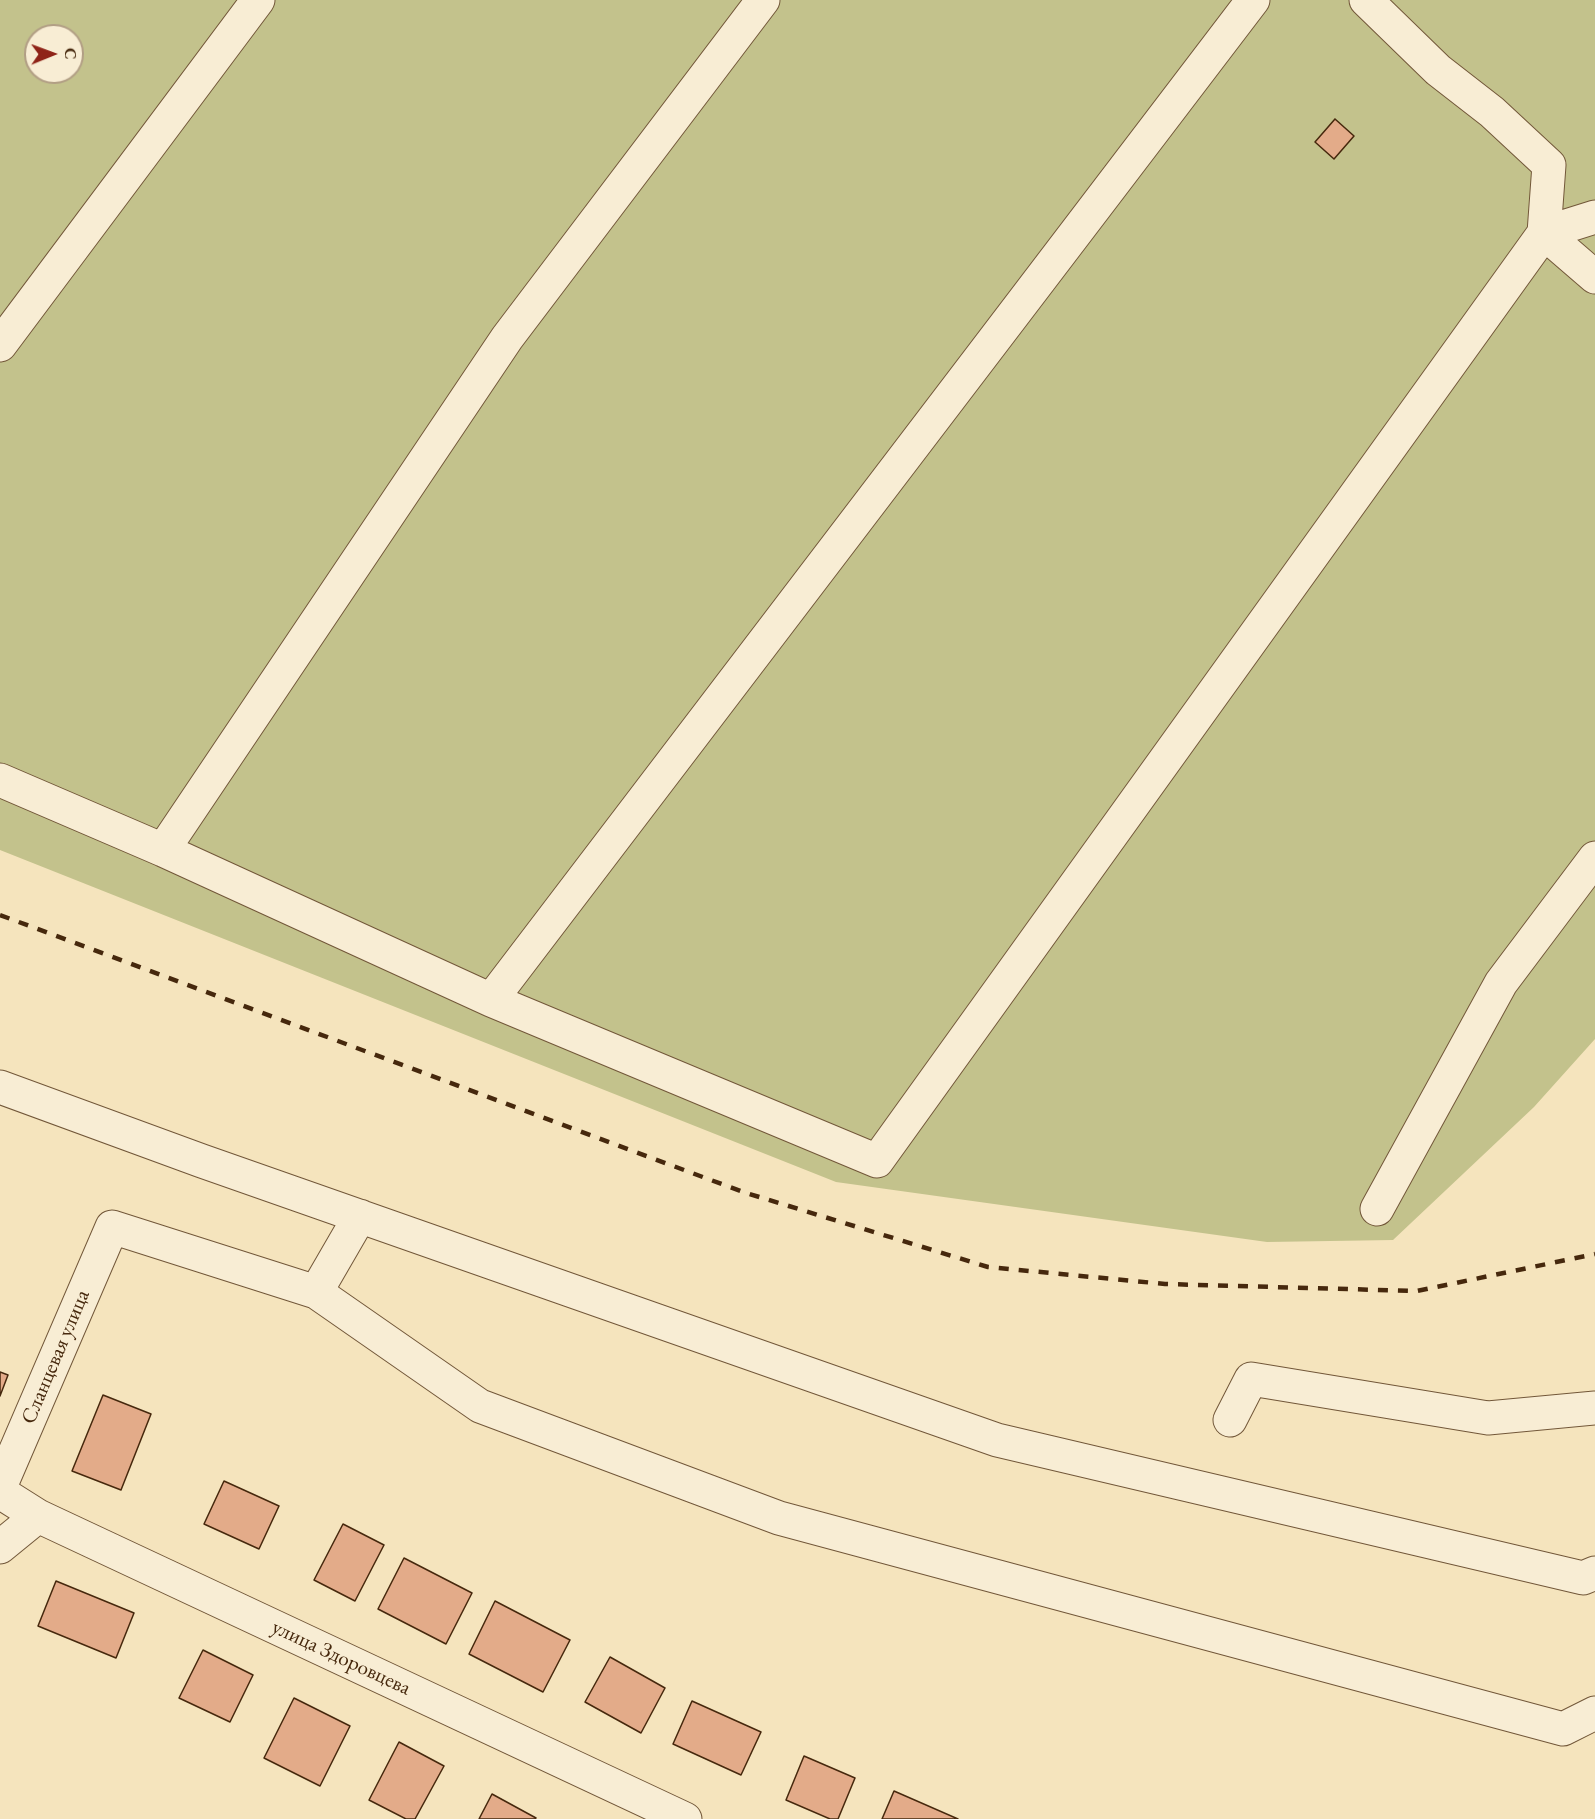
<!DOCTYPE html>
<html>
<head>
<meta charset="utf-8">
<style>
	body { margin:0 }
	#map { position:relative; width:1595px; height:1819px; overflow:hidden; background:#f5e4bd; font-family:"EB Garamond",serif }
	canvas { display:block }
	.north { position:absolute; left:24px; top:24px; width:60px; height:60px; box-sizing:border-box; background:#f8edd4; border:2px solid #b19e84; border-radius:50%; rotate:89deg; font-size:16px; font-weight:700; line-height:24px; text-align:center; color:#46280d }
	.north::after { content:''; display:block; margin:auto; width:21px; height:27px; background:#8f2418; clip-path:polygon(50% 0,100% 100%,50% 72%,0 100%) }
</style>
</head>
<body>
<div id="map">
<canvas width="1595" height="1819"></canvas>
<div class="north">С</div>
</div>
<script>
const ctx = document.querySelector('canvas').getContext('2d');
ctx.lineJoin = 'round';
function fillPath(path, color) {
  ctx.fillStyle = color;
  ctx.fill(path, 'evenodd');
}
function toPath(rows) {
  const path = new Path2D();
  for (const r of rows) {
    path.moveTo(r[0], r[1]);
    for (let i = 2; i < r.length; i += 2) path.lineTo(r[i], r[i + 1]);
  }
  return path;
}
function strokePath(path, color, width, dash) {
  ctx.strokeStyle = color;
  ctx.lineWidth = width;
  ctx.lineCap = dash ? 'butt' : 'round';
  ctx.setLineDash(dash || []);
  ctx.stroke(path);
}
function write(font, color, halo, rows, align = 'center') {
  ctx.font = font + ' "EB Garamond",serif';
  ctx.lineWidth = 5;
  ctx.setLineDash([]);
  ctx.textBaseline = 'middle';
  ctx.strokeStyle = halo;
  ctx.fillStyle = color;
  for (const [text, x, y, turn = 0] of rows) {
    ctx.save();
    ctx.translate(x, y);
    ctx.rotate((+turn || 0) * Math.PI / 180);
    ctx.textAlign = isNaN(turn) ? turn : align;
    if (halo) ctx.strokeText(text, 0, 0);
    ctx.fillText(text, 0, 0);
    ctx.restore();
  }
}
fillPath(toPath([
	[0,0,1595,0,1595,1039,1534,1107,1393,1240,1267,1242,836,1182,0,850],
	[36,36,72,36,72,72,36,72]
]), '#c3c28c');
const building = toPath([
	[1335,119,1354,136,1334,159,1315,142,1335,119],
	[0,1372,8,1375,0,1396,0,1372],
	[103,1395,151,1414,121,1490,72,1471,103,1395],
	[224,1481,279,1506,259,1549,204,1524,224,1481],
	[343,1524,384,1545,355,1601,314,1580,343,1524],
	[404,1558,472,1593,446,1644,378,1609,404,1558],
	[56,1581,134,1613,116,1658,38,1626,56,1581],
	[495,1601,570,1640,543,1692,469,1654,495,1601],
	[203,1650,253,1675,230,1722,179,1698,203,1650],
	[610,1657,665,1688,641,1733,585,1702,610,1657],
	[294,1698,350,1726,320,1786,264,1758,294,1698],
	[692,1701,761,1732,741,1775,673,1744,692,1701],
	[399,1742,444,1766,415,1819,406,1819,369,1800,399,1742],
	[804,1756,855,1778,838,1819,830,1819,786,1800,804,1756],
	[894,1791,958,1819,882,1819,894,1791],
	[492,1794,536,1818,535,1819,479,1819,492,1794]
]);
fillPath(building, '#e3ab89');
strokePath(building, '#46280d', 1.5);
const minor = toPath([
	[1366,0,1438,70,1492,112,1549,165,1544,233,1595,277],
	[0,345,258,0],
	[0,780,163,850,491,1000,877,1161,1544,233,1595,217],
	[163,850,507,338,763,0],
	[491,1000,1253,0],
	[0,1087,202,1161,997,1440,1583,1578,1595,1573],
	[1377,1209,1501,983,1595,858],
	[360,1216,316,1292,480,1406,779,1518,1563,1729,1595,1713],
	[1230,1420,1251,1379,1488,1418,1595,1408],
	[0,1487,112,1227,316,1292],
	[0,1492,38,1516,685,1819],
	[0,1547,38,1516]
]);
strokePath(minor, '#725739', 35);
strokePath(minor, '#f8edd4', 33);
strokePath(toPath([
	[0,915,743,1192,988,1267,1165,1284,1417,1291,1595,1254]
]), '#46280d', 4.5, [10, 10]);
write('21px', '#46280d', '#f8edd4', [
	["Сланцевая улица",56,1357,-67],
	["улица Здоровцева",341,1658,25]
]);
</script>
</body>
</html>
